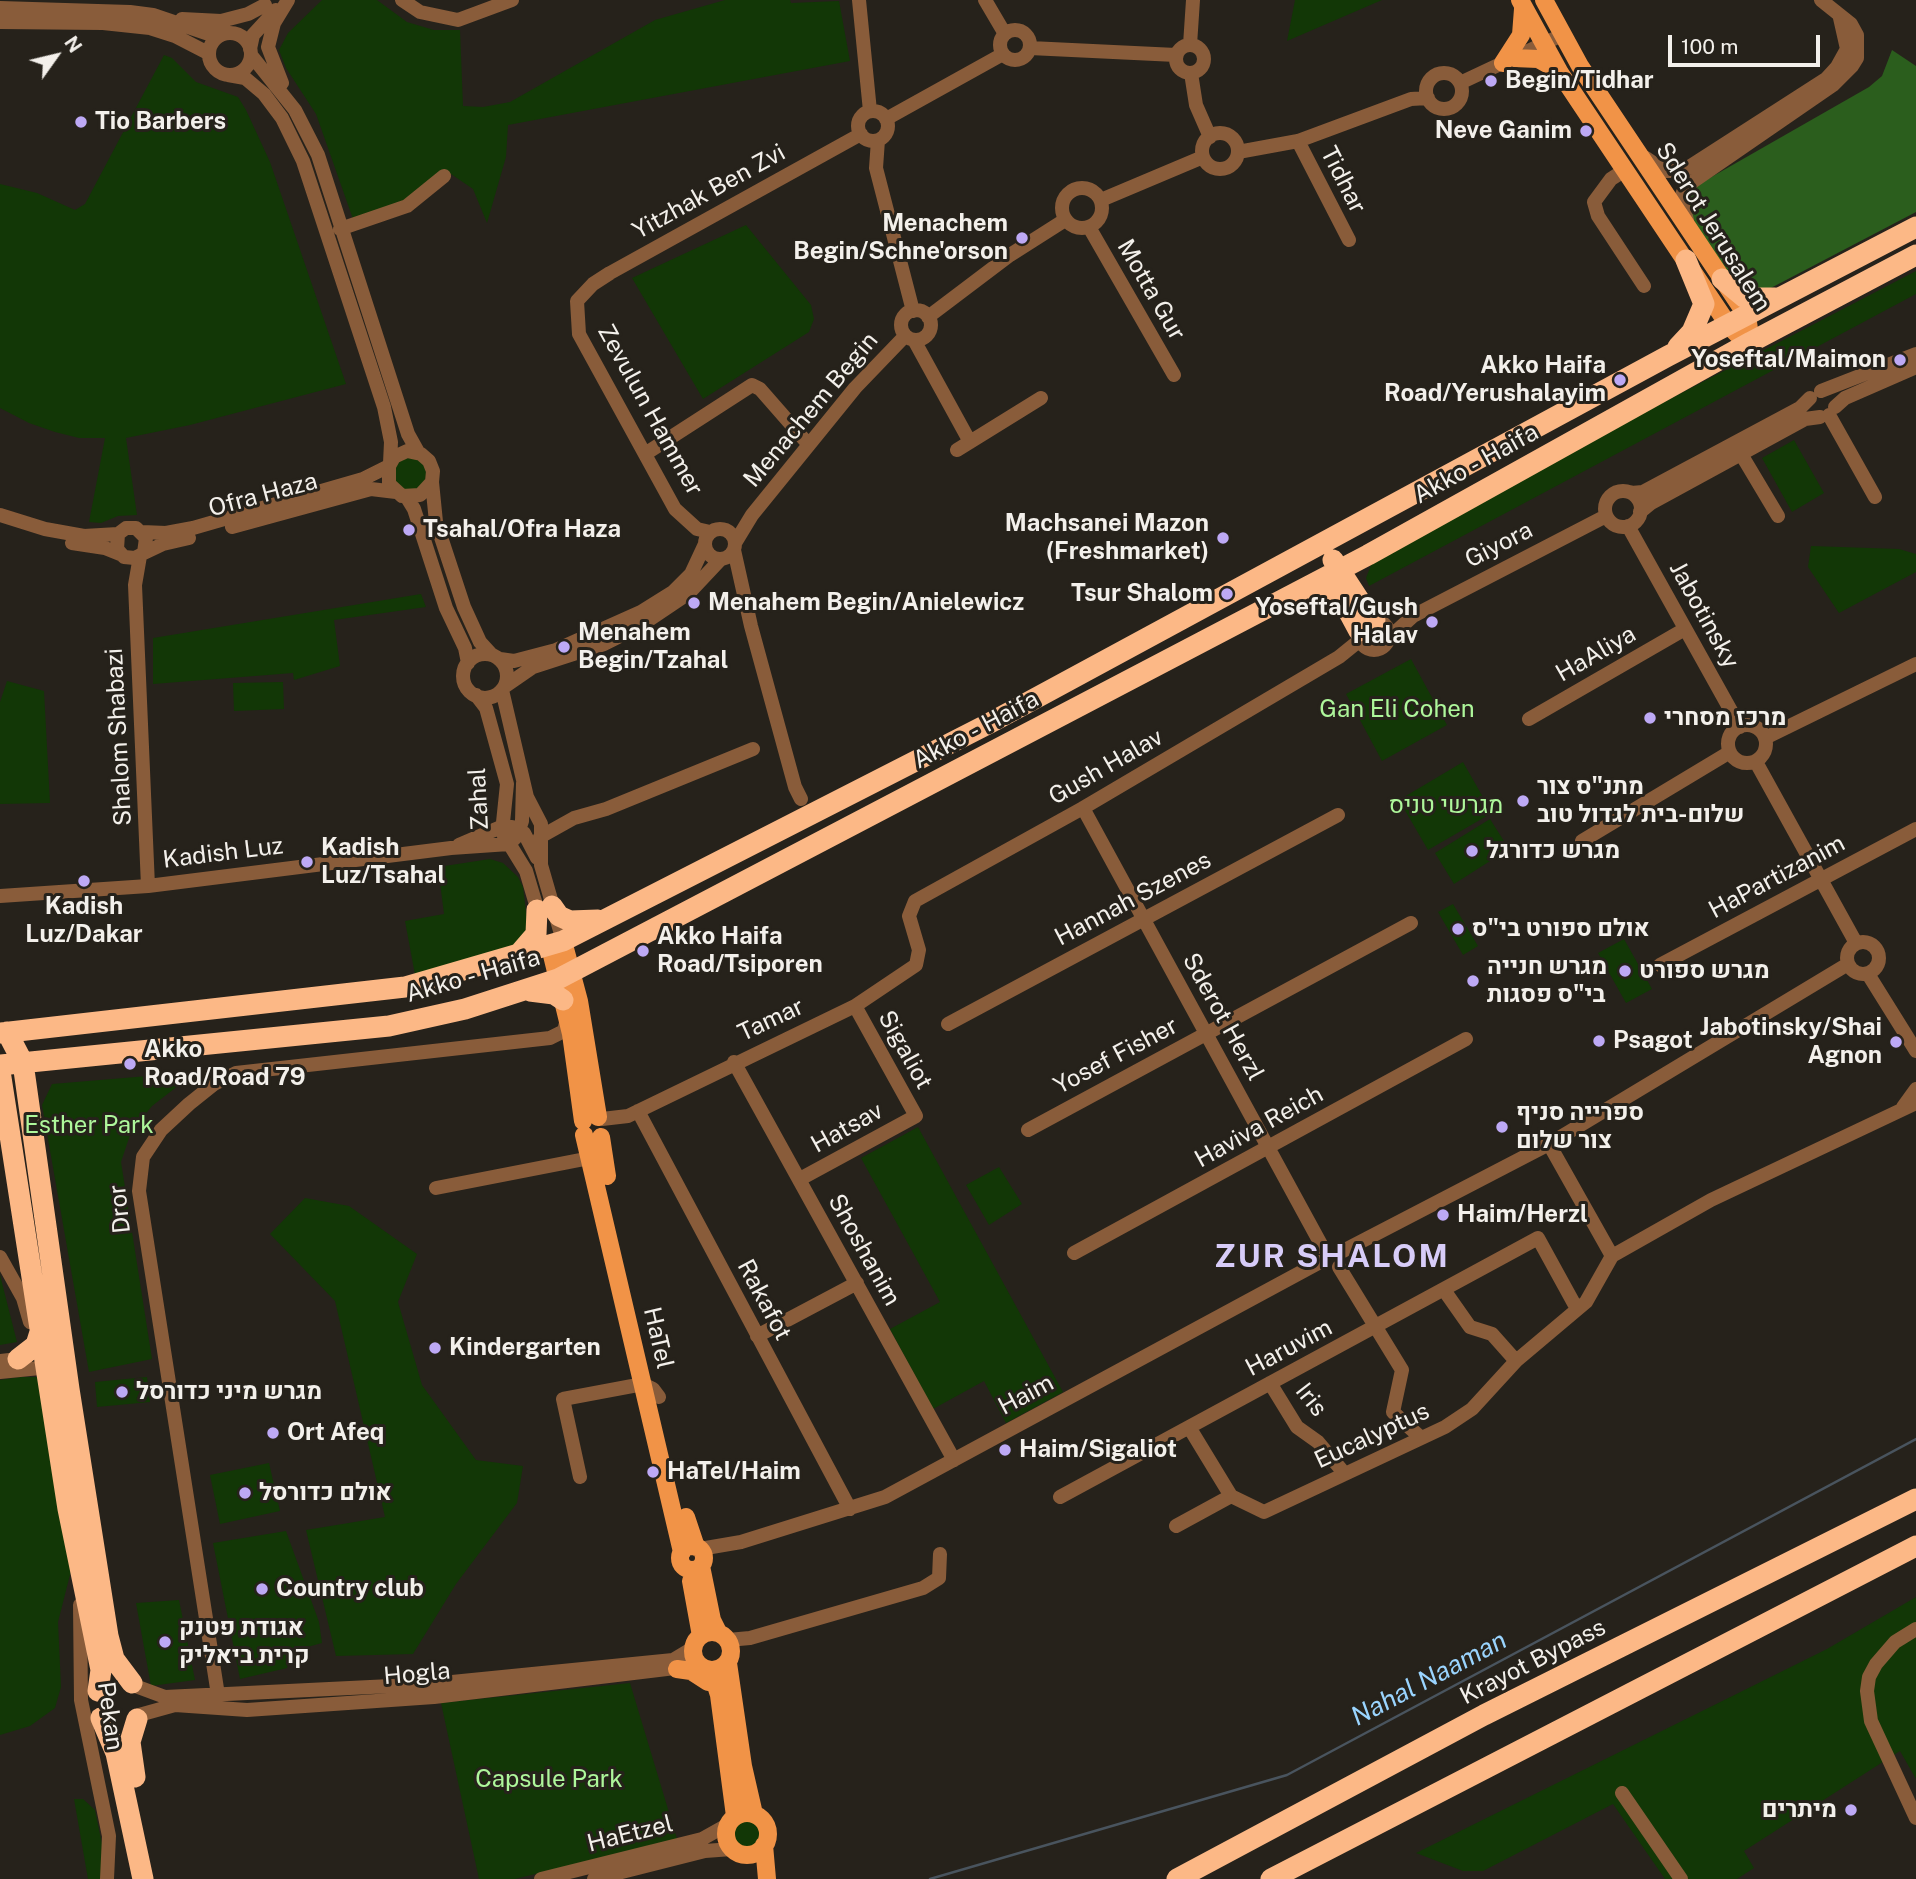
<!DOCTYPE html>
<html>
<head>
<meta charset="utf-8">
<style>
	body { margin:0 }
	#map { position:relative; width:1916px; height:1879px; overflow:hidden; background:#26221b; font-family:"Public Sans",sans-serif }
	canvas { display:block }
	.north { position:absolute; left:21px; top:21px; width:70px; height:70px; -webkit-text-stroke:5px #26221b; paint-order:stroke; rotate:56deg; font-size:19px; font-weight:700; line-height:28px; text-align:center; color:#f3f0eb }
	.north::after { content:''; display:block; margin:auto; width:24px; height:32px; background:#f3f0eb; clip-path:polygon(50% 0,100% 100%,50% 72%,0 100%) }
	.scale { position:absolute; left:1668px; top:35px; width:152px; height:32px; box-sizing:border-box; border:4px solid #f3f0eb; border-top:0; padding-left:9px; font-size:21px; line-height:24px; white-space:nowrap; color:#f3f0eb; -webkit-text-stroke:5px #26221b; paint-order:stroke }
</style>
</head>
<body>
<div id="map">
<canvas width="1916" height="1879"></canvas>
<div class="north">N</div>
<div class="scale">100 m</div>
</div>
<script>
const ctx = document.querySelector('canvas').getContext('2d');
ctx.lineJoin = 'round';
function fillPath(path, color) {
  ctx.fillStyle = color;
  ctx.fill(path, 'evenodd');
}
function toPath(rows) {
  const path = new Path2D();
  for (const r of rows) {
    if (r.length === 3) {
      path.moveTo(r[0] + r[2], r[1]);
      path.arc(r[0], r[1], r[2], 0, 2 * Math.PI);
      continue;
    }
    path.moveTo(r[0], r[1]);
    for (let i = 2; i < r.length; i += 2) path.lineTo(r[i], r[i + 1]);
  }
  return path;
}
function strokePath(path, color, width, dash) {
  ctx.strokeStyle = color;
  ctx.lineWidth = width;
  ctx.lineCap = dash ? 'butt' : 'round';
  ctx.setLineDash(dash || []);
  ctx.stroke(path);
}
function write(font, color, halo, rows, align = 'center') {
  ctx.font = font + ' "Public Sans",Heebo,sans-serif';
  ctx.lineWidth = 6;
  ctx.setLineDash([]);
  ctx.textBaseline = 'middle';
  ctx.strokeStyle = halo;
  ctx.fillStyle = color;
  for (const [text, x, y, turn = 0] of rows) {
    ctx.save();
    ctx.translate(x, y);
    ctx.rotate((+turn || 0) * Math.PI / 180);
    ctx.textAlign = isNaN(turn) ? turn : align;
    if (halo) ctx.strokeText(text, 0, 0);
    ctx.fillText(text, 0, 0);
    ctx.restore();
  }
}
fillPath(toPath([
	[322,0,377,0,407,22,434,30,460,30,463,106,483,107,510,102,655,20,725,0,790,0,791,3,839,1,850,61,508,125,506,157,487,223,473,189,448,172,413,199,353,219,316,114,286,68,279,50,288,33],
	[1295,0,1382,0,1287,41],
	[164,55,172,58,196,82,238,97,246,110,270,162,346,384,190,425,126,438,137,515,118,516,101,523,89,522,105,438,79,438,55,432,29,423,0,408,0,184,37,193,75,210,85,204],
	[746,225,811,305,814,319,809,332,703,399,632,278],
	[1916,271,1916,294,1369,586,1366,578,1373,560,1468,504],
	[1794,440,1824,493,1792,512,1762,458],
	[410,474,16],
	[1811,546,1899,549,1916,554,1916,572,1839,613,1808,567],
	[421,594,426,607,334,620,340,666,294,680,293,673,153,684,153,638],
	[1411,659,1447,725,1382,761,1346,694],
	[7,681,44,691,50,803,0,804,0,702],
	[283,682,284,709,234,711,233,683],
	[1463,762,1492,813,1428,850,1399,800],
	[1490,819,1509,849,1454,884,1435,853],
	[490,859,503,863,518,877,523,887,528,928,520,943,415,975,405,921,444,914,438,867],
	[1453,904,1478,946,1463,955,1438,912],
	[1624,939,1652,989,1626,1003,1598,953],
	[196,1072,152,1106,131,1132,121,1162,152,1359,89,1372,42,1105,52,1084],
	[918,1127,1063,1392,1006,1423,984,1381,933,1409,890,1329,940,1302,861,1158],
	[999,1167,1022,1204,989,1225,966,1185],
	[305,1198,349,1206,417,1254,398,1302,422,1385,476,1460,523,1466,517,1503,456,1584,413,1654,336,1656,306,1530,385,1517,335,1301,270,1234],
	[0,1275,17,1342,0,1345],
	[21,1377,41,1377,73,1563,58,1622,61,1687,55,1708,30,1726,0,1735,0,1380],
	[147,1377,150,1402,97,1407,95,1382],
	[269,1463,280,1511,220,1524,210,1475],
	[286,1531,319,1622,322,1643,300,1649,290,1656,287,1668,240,1679,213,1543],
	[1916,1597,1916,1779,1900,1751,1744,1851,1754,1868,1737,1879,1665,1879,1613,1804,1483,1871,1463,1871,1416,1853,1827,1649],
	[179,1600,195,1680,151,1686,136,1603],
	[630,1683,677,1839,515,1879,479,1879,441,1703],
	[74,1799,83,1799,95,1810,102,1844,101,1879,88,1879],
	[747,1834,15]
]), '#123706');
fillPath(toPath([
	[1892,50,1916,66,1916,212,1767,290,1754,291,1733,281,1697,228,1691,213,1688,202,1694,187,1869,87,1882,76]
]), '#2b5e1d');
strokePath(toPath([
	[930,1879,1287,1775,1916,1439]
]), '#49545e', 2.5);
strokePath(toPath([
	[402,0,420,12,458,20,512,0],
	[859,0,870,111],
	[985,0,1005,34],
	[0,8,130,12,153,15,209,34,221,34],
	[182,19,221,21,248,14,265,5],
	[0,22,103,23,150,28,175,36,208,53],
	[1015,45,15],
	[230,54,21],
	[1190,45,1193,0],
	[1190,59,14],
	[1030,48,1176,55],
	[250,49,253,35,276,10],
	[251,55,295,110,318,155,408,434,418,452],
	[1191,73,1196,105,1210,137],
	[1444,91,18],
	[228,75,245,78,264,94,282,118,303,161,384,407,391,442,390,463],
	[282,83,268,47,274,23,288,0],
	[1460,83,1562,35],
	[873,126,15],
	[886,119,1003,54],
	[1220,151,18],
	[878,140,876,168,913,311],
	[1298,141,1349,240],
	[1238,152,1298,141,1411,99,1428,98],
	[1646,158,1665,171,1683,171,1826,79,1837,67,1847,49,1840,18],
	[1625,170,1611,179,1594,202,1598,216,1644,286],
	[1082,208,20],
	[1101,200,1203,157],
	[1687,220,1681,198,1685,187,1833,85,1852,66,1857,58,1857,35,1851,24,1821,0],
	[1089,227,1174,375],
	[340,229,407,206,444,176],
	[916,325,15],
	[928,317,1010,255,1065,220],
	[914,340,970,442],
	[1821,391,1916,354],
	[1835,407,1845,398,1916,367],
	[1829,415,1875,497],
	[957,450,1041,398],
	[645,454,752,385,760,389,809,445],
	[1741,454,1778,516],
	[432,482,436,522,464,607,480,642,491,654],
	[1623,509,18],
	[1631,493,1643,492,1800,408,1810,398],
	[406,496,414,509,446,608,465,648,468,663],
	[1640,512,1651,503,1805,419,1820,417],
	[0,515,45,529,84,536,118,534,126,528,136,528,146,538,144,553,135,558,124,557,117,549,118,534],
	[1628,526,1740,727],
	[232,527,371,489,396,492],
	[720,544,15],
	[142,532,166,533,193,528,363,479,389,466,394,457,407,451,421,454,429,461,433,471,432,482,420,495,402,496,389,484,389,466],
	[710,532,697,529,675,509,579,334,577,301,593,284,610,273,861,134],
	[72,543,105,548,120,554],
	[735,543,752,515,855,388,905,336],
	[734,550,751,626,795,787,801,799],
	[144,553,163,544,189,538],
	[140,556,135,585,148,886],
	[1374,635,15],
	[1389,638,1413,616,1606,516],
	[485,676,22],
	[500,659,514,661,556,650,641,612,673,592,691,574,705,544],
	[504,687,533,667,604,644,640,626,689,593,720,560],
	[502,690,527,797,541,824,541,865,563,941],
	[476,695,486,708,507,784,502,832,526,871,540,918],
	[1529,719,1685,629],
	[1747,744,19],
	[1765,738,1916,664],
	[1756,762,1856,943],
	[1083,808,1323,1248],
	[540,837,574,818,606,809,753,749],
	[1582,841,1730,752],
	[459,845,501,827,512,827,524,833,537,858],
	[0,896,148,886,451,848,509,844,517,836,522,821,523,783],
	[1863,958,16],
	[1660,965,1916,829],
	[1868,974,1916,1051],
	[948,1024,1338,815],
	[734,1062,954,1460],
	[1903,1107,1916,1089],
	[638,1111,850,1509],
	[602,1119,628,1116,855,1006,916,965,919,950,909,916,915,901,1083,808,1339,657,1360,640],
	[1028,1130,1411,923],
	[1549,1144,1612,1256],
	[800,1179,916,1116,855,1006],
	[436,1188,590,1158],
	[1343,1251,1549,1144,1848,964],
	[1074,1253,1466,1039],
	[0,1257,23,1298,30,1322],
	[1339,1267,1402,1370,1393,1412,1421,1438],
	[1444,1290,1470,1327,1492,1334,1516,1361],
	[757,1336,857,1283],
	[0,1361,26,1358],
	[0,1372,40,1368,46,1371],
	[1270,1383,1297,1427,1318,1442,1345,1474],
	[1189,1427,1231,1496,1264,1512,1445,1427,1472,1409,1516,1361,1586,1302,1612,1256,1711,1200,1916,1103],
	[580,1477,563,1399,643,1384,653,1389,659,1397],
	[1060,1497,1538,1238,1577,1309],
	[1176,1526,1231,1496],
	[700,1549,741,1542,885,1497,1320,1262],
	[80,1605,81,1700,109,1836,107,1879],
	[1916,1629,1895,1642,1876,1664,1869,1677,1867,1691,1871,1721,1916,1818],
	[728,1640,750,1638,923,1588,939,1578,940,1554],
	[138,1687,165,1697,432,1684,673,1660,693,1648],
	[218,1695,139,1191,143,1157,161,1130,189,1104,214,1084,236,1073,550,1038,564,1031,567,1019],
	[139,1715,175,1705,247,1710,434,1697,700,1665],
	[1622,1793,1681,1879],
	[541,1879,702,1839,727,1825],
	[594,1879,705,1851,732,1849]
]), '#895c3a', 14);
strokePath(toPath([
	[1520,0,1560,73,1729,326,1743,340,1751,342,1747,316,1580,66,1544,0],
	[1514,58,1538,59,1556,69],
	[1503,63,1521,35,1523,9],
	[563,941,579,1001,598,1117],
	[550,947,571,1034,583,1121],
	[584,1135,682,1552],
	[601,1137,607,1176],
	[686,1517,696,1547],
	[692,1558,12],
	[701,1566,712,1620,718,1632],
	[691,1581,701,1636],
	[712,1651,19],
	[728,1663,743,1766,754,1814],
	[677,1669,691,1671,708,1682],
	[711,1670,719,1695,735,1816],
	[747,1834,21],
	[764,1845,767,1879]
]), '#f19347', 18);
strokePath(toPath([
	[1722,279,1745,298,1775,298],
	[1678,347,1692,332,1704,304,1686,260],
	[1333,560,1367,612,1375,620],
	[1307,588,1322,586,1338,592,1359,631],
	[552,906,559,916,570,921,598,920],
	[517,956,536,934,537,910],
	[530,991,554,994,563,1000],
	[7,1032,23,1063,69,1389,108,1636,114,1659,132,1683],
	[0,1033,405,987,563,941,988,724,1668,356,1916,227],
	[0,1065,389,1026,465,1009,558,979,1368,555,1751,342,1916,255],
	[0,1071,68,1509,101,1670,98,1691],
	[18,1359,36,1345,41,1329],
	[101,1718,116,1753,143,1879],
	[135,1777,130,1742,137,1719],
	[1177,1879,1484,1715,1916,1499],
	[1271,1879,1916,1546]
]), '#fcb886', 21);
for (const [x, y, r, color] of [
	[1491,81,7,"#bda9f5"],
	[81,122,7,"#bda9f5"],
	[1586,131,7,"#bda9f5"],
	[1022,238,7,"#bda9f5"],
	[1900,360,7,"#bda9f5"],
	[1620,380,7,"#bda9f5"],
	[409,530,7,"#bda9f5"],
	[1223,538,7,"#bda9f5"],
	[1227,594,7,"#bda9f5"],
	[694,603,7,"#bda9f5"],
	[1432,622,7,"#bda9f5"],
	[564,647,7,"#bda9f5"],
	[1650,718,7,"#bda9f5"],
	[1523,801,7,"#bda9f5"],
	[1472,851,7,"#bda9f5"],
	[307,862,7,"#bda9f5"],
	[84,881,7,"#bda9f5"],
	[1458,929,7,"#bda9f5"],
	[643,951,7,"#bda9f5"],
	[1625,971,7,"#bda9f5"],
	[1473,981,7,"#bda9f5"],
	[1599,1041,7,"#bda9f5"],
	[1896,1042,7,"#bda9f5"],
	[130,1064,7,"#bda9f5"],
	[1502,1127,7,"#bda9f5"],
	[1443,1215,7,"#bda9f5"],
	[435,1348,7,"#bda9f5"],
	[122,1392,7,"#bda9f5"],
	[273,1433,7,"#bda9f5"],
	[1005,1450,7,"#bda9f5"],
	[653,1472,7,"#bda9f5"],
	[245,1493,7,"#bda9f5"],
	[262,1589,7,"#bda9f5"],
	[165,1642,7,"#bda9f5"],
	[1851,1810,7,"#bda9f5"]
]) {
  const dot = new Path2D();
  dot.arc(x, y, r, 0, 2 * Math.PI);
  ctx.fillStyle = color;
  ctx.fill(dot);
  strokePath(dot, '#26221b', 2.5);
}
write('bold 24px', '#f3f0eb', '#26221b', [
	["Begin/Tidhar",1505,81],
	["Tio Barbers",95,122],
	["Neve Ganim",1572,131,"right"],
	["Menachem",1008,224,"right"],
	["Begin/Schne'orson",1008,252,"right"],
	["Yoseftal/Maimon",1886,360,"right"],
	["Akko Haifa",1606,366,"right"],
	["Road/Yerushalayim",1606,394,"right"],
	["Machsanei Mazon",1209,524,"right"],
	["(Freshmarket)",1209,552,"right"],
	["Tsahal/Ofra Haza",423,530],
	["Tsur Shalom",1213,594,"right"],
	["Menahem Begin/Anielewicz",708,603],
	["Yoseftal/Gush",1418,608,"right"],
	["Halav",1418,636,"right"],
	["Menahem",578,633],
	["Begin/Tzahal",578,661],
	["מרכז מסחרי",1664,718],
	["מתנ\"ס צור",1537,787],
	["שלום-בית לגדול טוב",1537,815],
	["Kadish",321,848],
	["Luz/Tsahal",321,876],
	["מגרש כדורגל",1486,851],
	["Kadish",84,907,"center"],
	["Luz/Dakar",84,935,"center"],
	["אולם ספורט בי\"ס",1472,929],
	["Akko Haifa",657,937],
	["Road/Tsiporen",657,965],
	["מגרש חנייה",1487,967],
	["בי\"ס פסגות",1487,995],
	["מגרש ספורט",1639,971],
	["Jabotinsky/Shai",1882,1028,"right"],
	["Agnon",1882,1056,"right"],
	["Psagot",1613,1041],
	["Akko",144,1050],
	["Road/Road 79",144,1078],
	["ספרייה סניף",1516,1113],
	["צור שלום",1516,1141],
	["Haim/Herzl",1457,1215],
	["Kindergarten",449,1348],
	["מגרש מיני כדורסל",136,1392],
	["Ort Afeq",287,1433],
	["Haim/Sigaliot",1019,1450],
	["HaTel/Haim",667,1472],
	["אולם כדורסל",259,1493],
	["Country club",276,1589],
	["אגודת פטנק",179,1628],
	["קרית ביאליק",179,1656],
	["מיתרים",1837,1810,"right"]
], 'left');
write('24px', '#f3f0eb', '#26221b', [
	["Tidhar",1343,180,63],
	["Yitzhak Ben Zvi",709,192,-29],
	["Sderot Jerusalem",1713,227,58],
	["Motta Gur",1151,290,60],
	["Zevulun Hammer",650,410,61],
	["Menachem Begin",811,410,-50],
	["Akko - Haifa",1476,464,-29],
	["Ofra Haza",263,495,-15],
	["Giyora",1499,545,-27],
	["Jabotinsky",1704,615,61],
	["HaAliya",1596,654,-30],
	["Akko - Haifa",976,730,-28],
	["Shalom Shabazi",119,737,-93],
	["Gush Halav",1106,767,-30],
	["Zahal",479,799,-93],
	["Kadish Luz",223,853,-7],
	["HaPartizanim",1777,877,-28],
	["Hannah Szenes",1133,899,-28],
	["Akko - Haifa",473,976,-16],
	["Sderot Herzl",1223,1017,61],
	["Tamar",771,1020,-25],
	["Sigaliot",905,1050,61],
	["Yosef Fisher",1116,1056,-28],
	["Haviva Reich",1259,1127,-29],
	["Hatsav",847,1128,-29],
	["Dror",120,1209,-96],
	["Shoshanim",864,1250,61],
	["Rakafot",764,1300,62],
	["HaTel",658,1338,77],
	["Haruvim",1289,1348,-28],
	["Haim",1026,1395,-28],
	["Iris",1311,1400,52],
	["Eucalyptus",1372,1436,-25],
	["Krayot Bypass",1533,1662,-27],
	["Hogla",417,1674,-5],
	["Pekan",110,1716,82],
	["HaEtzel",630,1834,-14]
]);
write('24px', '#aef79b', '#26221b', [
	["Gan Eli Cohen",1397,710],
	["מגרשי טניס",1446,806],
	["Esther Park",89,1126],
	["Capsule Park",549,1780]
]);
write('italic 26px', '#9ad4fe', '#26221b', [
	["Nahal Naaman",1429,1679,-28]
]);
ctx.letterSpacing = '2px';
write('bold 32px', '#d7ccf8', '#26221b', [
	["ZUR SHALOM",1332,1257]
]);
ctx.letterSpacing = '0px';
</script>
</body>
</html>
